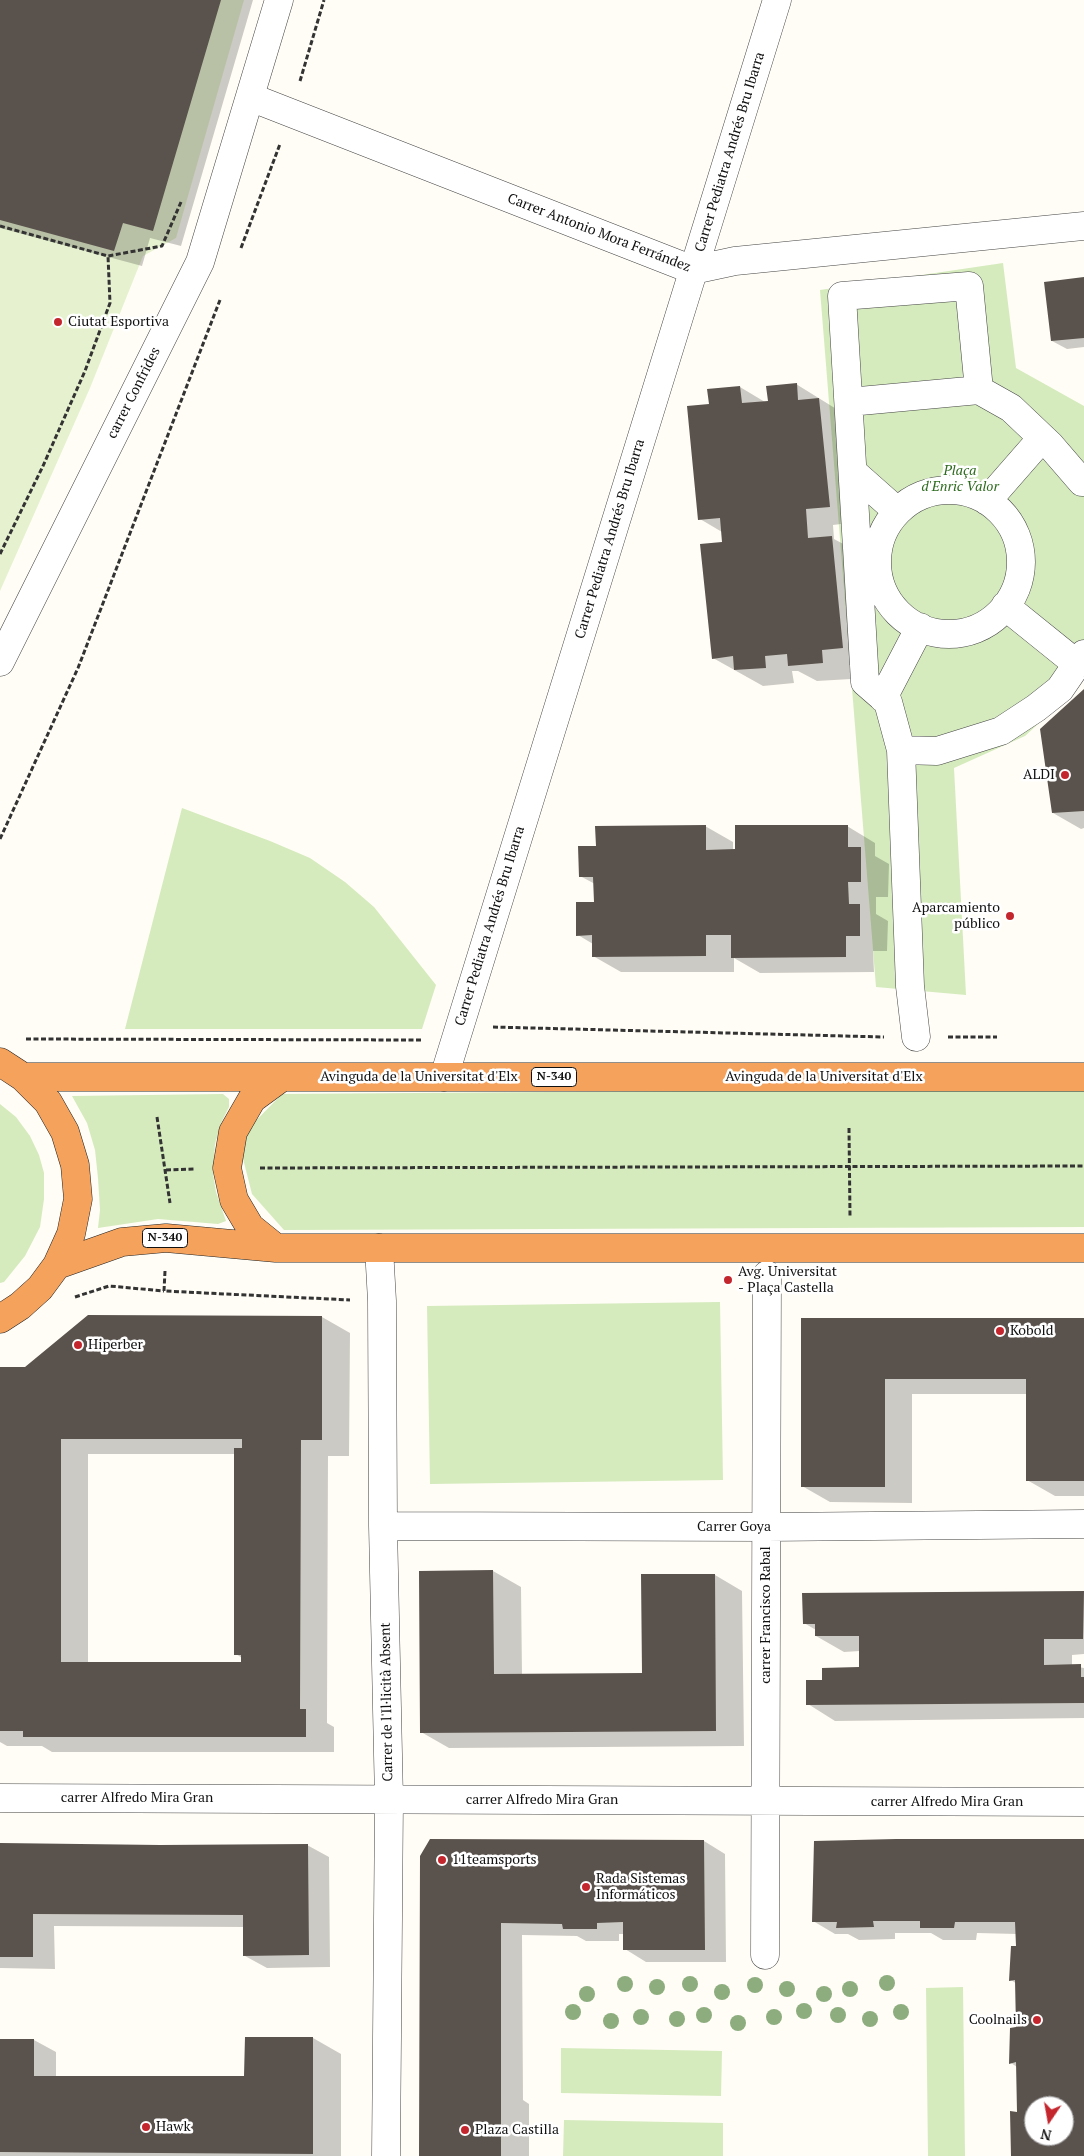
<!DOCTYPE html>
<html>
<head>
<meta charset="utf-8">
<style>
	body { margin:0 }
	#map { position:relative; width:1084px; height:2156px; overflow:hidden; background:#fffdf5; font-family:"PT Serif",serif }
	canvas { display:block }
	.north { position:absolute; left:1024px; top:2096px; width:50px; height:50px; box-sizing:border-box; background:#fff; border:1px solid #a0a0a0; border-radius:50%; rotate:192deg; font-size:14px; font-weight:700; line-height:20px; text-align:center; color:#111 }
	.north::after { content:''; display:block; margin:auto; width:18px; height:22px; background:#c4262e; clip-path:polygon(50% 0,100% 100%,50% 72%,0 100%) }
</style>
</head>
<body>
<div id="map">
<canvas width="1084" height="2156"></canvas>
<div class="north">N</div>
</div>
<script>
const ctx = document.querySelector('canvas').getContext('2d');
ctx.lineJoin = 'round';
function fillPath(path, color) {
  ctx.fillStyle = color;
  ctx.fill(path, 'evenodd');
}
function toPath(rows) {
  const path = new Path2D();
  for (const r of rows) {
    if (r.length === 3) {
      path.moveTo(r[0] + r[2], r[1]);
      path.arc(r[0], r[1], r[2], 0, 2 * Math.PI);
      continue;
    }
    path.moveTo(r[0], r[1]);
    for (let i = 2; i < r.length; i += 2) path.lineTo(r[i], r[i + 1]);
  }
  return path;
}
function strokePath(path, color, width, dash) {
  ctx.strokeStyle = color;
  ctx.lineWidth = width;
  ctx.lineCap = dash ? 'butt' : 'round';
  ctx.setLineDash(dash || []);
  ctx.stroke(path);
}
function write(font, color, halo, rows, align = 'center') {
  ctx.font = font + ' "PT Serif",serif';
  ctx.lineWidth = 5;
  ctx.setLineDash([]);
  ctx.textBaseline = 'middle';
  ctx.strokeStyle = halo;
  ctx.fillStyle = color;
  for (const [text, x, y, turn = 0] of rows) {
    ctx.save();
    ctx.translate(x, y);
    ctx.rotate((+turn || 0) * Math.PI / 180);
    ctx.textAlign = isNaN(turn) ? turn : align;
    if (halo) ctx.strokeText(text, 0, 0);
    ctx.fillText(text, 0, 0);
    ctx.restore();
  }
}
fillPath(toPath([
	[1003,263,1016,368,1084,406,1084,674,1076,689,1025,736,954,768,966,995,876,987,820,290],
	[182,808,270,841,310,858,345,882,374,907,436,985,422,1029,125,1029],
	[1084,1088,1084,1227,284,1230,252,1194,238,1139,282,1094],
	[223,1094,229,1099,229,1107,221,1123,215,1144,213,1174,216,1192,226,1221,218,1224,158,1219,98,1228,100,1210,98,1178,95,1150,87,1123,72,1096],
	[0,1104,16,1117,30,1136,39,1155,44,1173,44,1199,40,1227,25,1256,4,1282,0,1283],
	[720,1302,723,1480,430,1484,427,1306],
	[963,1987,965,2156,928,2156,926,1988],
	[561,2048,722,2051,721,2096,561,2093],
	[564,2120,723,2123,723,2156,563,2156]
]), '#d5ebbd');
fillPath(toPath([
	[0,0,244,0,176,238,143,256,90,388,0,591]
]), '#e6f2cf');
fillPath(toPath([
	[0,0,253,0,181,246,150,238,142,266,0,228],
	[1084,279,1084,347,1067,349,1052,341],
	[796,384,846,415,857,522,833,525,834,539,860,553,871,663,849,665,851,679,817,681,798,671,792,671,794,683,763,686,713,658,724,543,722,532,700,519,740,387,765,402,769,402],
	[1084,691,1084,828,1081,829,1053,813],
	[705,826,733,842,733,850,847,826,875,843,875,856,889,864,888,897,876,897,876,914,888,921,887,951,873,951,874,972,760,973,734,958,734,972,621,972,593,956,593,944,578,935,595,903,595,884,580,876,597,847],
	[88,1316,322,1317,350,1333,349,1456,328,1456,327,1723,334,1727,334,1752,52,1752,42,1746,7,1746,0,1742,0,1368,25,1368],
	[88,1454,235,1454,236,1654,242,1658,242,1663,88,1663],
	[802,1319,1084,1319,1084,1496,1055,1496,1027,1480,1027,1394,912,1394,912,1503,830,1502,802,1486],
	[493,1571,521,1587,522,1675,643,1674,715,1575,742,1591,744,1746,449,1748,421,1732,420,1572],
	[1084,1592,1084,1654,1072,1655,1072,1666,1084,1668,1084,1718,835,1721,808,1704,823,1681,860,1669,860,1651,844,1652,816,1636,816,1630,804,1623,804,1595],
	[704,1841,725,1854,726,1962,646,1962,625,1949,625,1934,619,1934,619,1941,586,1941,577,1936,522,1935,523,2100,529,2104,529,2156,420,2156,422,1857],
	[1084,1841,1084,2156,1012,2156,1018,2113,1017,2067,1011,2063,1017,2028,1017,1984,1011,1980,1018,1947,1017,1934,977,1933,976,1940,943,1940,931,1933,895,1933,895,1939,859,1940,848,1934,835,1934,813,1921],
	[1034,2106,1064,2106,1064,2136,1034,2136],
	[0,1845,160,1846,307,1845,329,1857,330,1967,267,1968,245,1956,244,1927,54,1926,55,1969,0,1968],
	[246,2038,313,2038,341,2054,341,2156,0,2156,0,2040,34,2040,56,2052,56,2077,246,2078]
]), '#0003');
fillPath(toPath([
	[0,0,221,0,153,231,123,223,114,251,0,220],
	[1084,277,1084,338,1051,341,1044,282],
	[797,383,798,400,819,398,830,507,806,509,808,538,832,536,843,648,822,650,823,663,788,666,787,654,765,656,766,668,734,670,733,656,712,659,700,544,722,542,720,518,698,520,687,406,709,404,707,389,740,386,742,403,768,401,766,386],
	[1084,689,1084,811,1052,813,1040,729],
	[706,825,706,850,735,849,735,825,848,825,848,847,861,847,861,882,848,882,849,904,860,904,860,936,846,936,846,957,731,958,731,935,706,935,706,956,592,957,592,935,576,936,576,902,594,902,593,877,579,877,578,846,596,846,595,826],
	[88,1315,322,1316,322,1440,301,1440,300,1709,306,1709,306,1737,23,1737,23,1731,0,1731,0,1367,25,1367],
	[61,1439,242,1439,242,1448,234,1448,234,1655,241,1655,241,1662,61,1662],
	[801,1318,1084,1318,1084,1481,1026,1481,1026,1379,885,1379,885,1487,801,1487],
	[493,1570,494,1674,642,1673,641,1574,715,1574,716,1731,420,1733,419,1571],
	[1084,1591,1083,1639,1044,1639,1044,1665,1081,1664,1081,1677,1084,1677,1084,1703,806,1705,806,1680,822,1680,822,1668,859,1667,859,1636,815,1636,815,1624,803,1624,802,1593],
	[430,1839,704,1840,705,1950,623,1950,623,1922,597,1923,597,1929,563,1929,562,1924,501,1923,501,2156,419,2156,420,1856],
	[896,1839,1084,1839,1084,2156,1011,2156,1010,2111,1017,2112,1016,2062,1009,2064,1010,2028,1016,2027,1015,1980,1009,1981,1011,1946,1016,1946,1015,1922,955,1922,954,1928,920,1928,920,1921,873,1921,874,1927,836,1928,837,1922,812,1922,814,1841],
	[1034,2106,1064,2106,1064,2136,1034,2136],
	[0,1843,160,1845,308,1844,309,1955,243,1956,243,1915,33,1914,33,1957,0,1957],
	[245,2037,313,2037,313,2154,0,2152,0,2039,34,2039,34,2076,244,2076]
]), '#5a524d');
const street = toPath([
	[250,97,693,270,735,261,1084,226],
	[849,402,979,390],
	[853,472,897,511],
	[949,562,72],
	[987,501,1042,438],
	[1005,606,1077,664],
	[0,662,200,262,279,0],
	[883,698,920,627],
	[901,750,937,751,1001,731,1036,708,1060,689,1084,654],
	[916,1037,910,986,901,750,888,702,865,682,842,296,969,286,979,390,1011,408,1050,445,1082,482,1084,482],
	[444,1077,777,0],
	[379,1248,382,1301,383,1526,389,1800,386,2156],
	[383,1526,767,1527,1084,1524],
	[0,1798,1084,1802],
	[765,1955,767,1275]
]);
const highway = toPath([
	[0,1062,23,1077,48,1102,65,1132,75,1165,78,1199,71,1234,57,1265,40,1288,20,1306,0,1319],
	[23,1077,1084,1077],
	[276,1248,250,1227,234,1200,227,1168,233,1132,252,1099,282,1077],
	[57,1265,122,1242,166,1238,276,1248,1084,1248]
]);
strokePath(street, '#444', 29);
strokePath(highway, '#222', 29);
strokePath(toPath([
	[300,81,324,0],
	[0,226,108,256,162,246,181,202],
	[241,248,280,144],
	[0,554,43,466,85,371,110,303,108,256],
	[0,839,78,668,220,300],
	[493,1027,884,1037],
	[948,1037,997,1037],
	[26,1039,422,1040],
	[157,1117,170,1203],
	[849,1128,850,1216],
	[260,1168,1084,1166],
	[166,1170,195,1169],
	[165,1271,164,1291,350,1300],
	[75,1297,109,1286,164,1291]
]), '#333', 3, [5, 2.5]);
strokePath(street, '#fff', 28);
strokePath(highway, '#f5a25d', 28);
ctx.fillStyle = '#8dad7f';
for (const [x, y] of [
	[887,1983],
	[625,1984],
	[690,1984],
	[755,1985],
	[657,1987],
	[787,1989],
	[850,1989],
	[722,1992],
	[587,1994],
	[824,1994],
	[804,2011],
	[573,2012],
	[901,2012],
	[704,2015],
	[838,2015],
	[641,2017],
	[774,2017],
	[677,2019],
	[870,2019],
	[611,2021],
	[738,2023]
]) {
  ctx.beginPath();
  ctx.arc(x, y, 8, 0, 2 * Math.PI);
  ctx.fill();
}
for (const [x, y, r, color] of [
	[58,322,5,"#c4262e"],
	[1065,775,5,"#c4262e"],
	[1010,916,5,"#c4262e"],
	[728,1280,5,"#c4262e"],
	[1000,1331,5,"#c4262e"],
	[78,1345,5,"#c4262e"],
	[442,1860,5,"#c4262e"],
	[586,1887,5,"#c4262e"],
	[1037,2020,5,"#c4262e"],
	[146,2127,5,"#c4262e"],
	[465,2130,5,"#c4262e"]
]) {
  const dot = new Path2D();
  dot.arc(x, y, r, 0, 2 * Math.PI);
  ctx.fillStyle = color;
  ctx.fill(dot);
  strokePath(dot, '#fff', 2);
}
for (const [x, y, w] of [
	[554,1077,45],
	[165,1238,45]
]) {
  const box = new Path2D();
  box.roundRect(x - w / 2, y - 9.5, w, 19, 4);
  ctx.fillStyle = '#fff';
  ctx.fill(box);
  strokePath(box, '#111', 1);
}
write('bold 12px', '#111', null, [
	["N-340",554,1077],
	["N-340",165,1238]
]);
write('14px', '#111', '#fff', [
	["Carrer Pediatra Andrés Bru Ibarra",730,152,-73],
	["Carrer Antonio Mora Ferrández",599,233,21],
	["carrer Confrides",134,393,-63],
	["Carrer Pediatra Andrés Bru Ibarra",610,539,-73],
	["Carrer Pediatra Andrés Bru Ibarra",490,926,-73],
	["Avinguda de la Universitat d'Elx",419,1077],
	["Avinguda de la Universitat d'Elx",824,1077],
	["Carrer Goya",734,1527],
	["carrer Francisco Rabal",766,1615,-90],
	["Carrer de l'Il·licità Absent",387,1702,-91],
	["carrer Alfredo Mira Gran",137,1798],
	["carrer Alfredo Mira Gran",542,1800],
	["carrer Alfredo Mira Gran",947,1802]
]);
write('14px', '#111', '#fff', [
	["Ciutat Esportiva",68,322],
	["ALDI",1055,775,"right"],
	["Aparcamiento",1000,908,"right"],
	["público",1000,924,"right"],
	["Avg. Universitat",738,1272],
	["- Plaça Castella",738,1288],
	["Kobold",1010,1331],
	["Hiperber",88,1345],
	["11teamsports",452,1860],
	["Rada Sistemas",596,1879],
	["Informáticos",596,1895],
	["Coolnails",1027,2020,"right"],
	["Hawk",156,2127],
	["Plaza Castilla",475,2130]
], 'left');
write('italic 14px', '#2f6b1f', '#fff', [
	["Plaça",960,471],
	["d'Enric Valor",960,487]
]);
</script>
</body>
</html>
